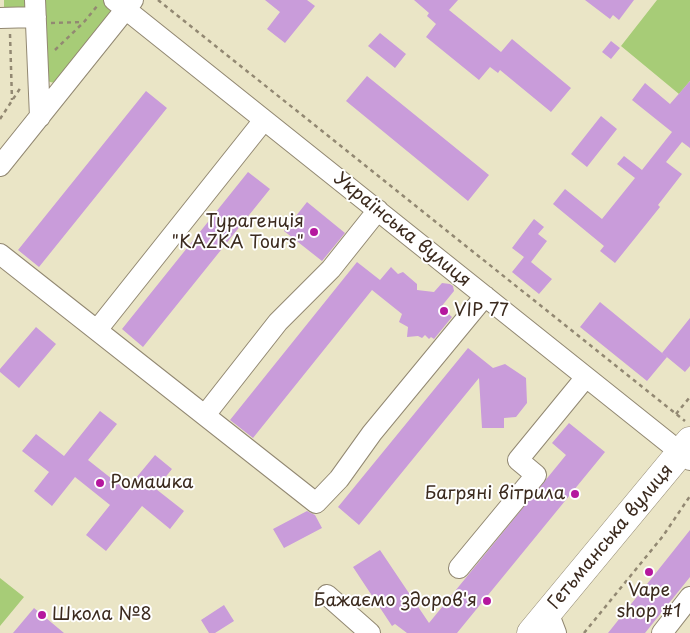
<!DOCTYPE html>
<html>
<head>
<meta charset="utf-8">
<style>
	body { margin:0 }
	canvas { display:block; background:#eae5c6 }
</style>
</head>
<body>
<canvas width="690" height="633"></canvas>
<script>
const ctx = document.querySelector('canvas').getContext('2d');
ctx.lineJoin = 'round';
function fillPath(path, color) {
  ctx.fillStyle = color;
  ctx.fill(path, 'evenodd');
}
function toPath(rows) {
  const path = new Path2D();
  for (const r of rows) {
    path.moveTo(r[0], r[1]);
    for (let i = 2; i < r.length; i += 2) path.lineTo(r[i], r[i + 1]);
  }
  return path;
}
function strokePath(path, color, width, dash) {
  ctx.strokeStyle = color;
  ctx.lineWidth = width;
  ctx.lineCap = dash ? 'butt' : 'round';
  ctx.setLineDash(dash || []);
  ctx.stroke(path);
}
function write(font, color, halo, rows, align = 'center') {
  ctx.font = font + ' "Playpen Sans",sans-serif';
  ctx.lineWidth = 4;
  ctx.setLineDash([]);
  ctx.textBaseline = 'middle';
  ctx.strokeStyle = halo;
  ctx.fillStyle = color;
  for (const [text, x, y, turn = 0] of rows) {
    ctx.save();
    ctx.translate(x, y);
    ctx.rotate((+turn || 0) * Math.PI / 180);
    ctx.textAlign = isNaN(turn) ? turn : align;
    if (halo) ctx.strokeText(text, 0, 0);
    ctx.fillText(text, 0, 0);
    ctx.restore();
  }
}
fillPath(toPath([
	[4,0,27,0,28,10,4,10],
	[40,0,107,0,113,11,55,83,50,82,45,78],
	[657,0,690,0,690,81,679,94,621,46],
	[0,578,24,597,0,626]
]), '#a7cc77');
fillPath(toPath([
	[265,0,307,0,315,6,285,43,267,29,280,12],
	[414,0,458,0,449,10,501,52,512,39,571,88,551,112,500,70,498,73,490,67,479,80,426,37,436,24,427,16,429,13],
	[585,0,634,0,619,20,613,15,610,19],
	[380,33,406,54,395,68,368,46],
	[611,41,620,48,611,59,602,52],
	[367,76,489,175,468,201,346,101],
	[690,81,690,148,682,142,666,162,682,174,658,205,660,207,615,263,600,251,604,246,553,204,565,189,602,219,635,178,617,164,624,156,642,170,672,132,632,100,645,83,670,104],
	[146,91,167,108,39,267,18,250],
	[601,116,617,129,587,167,571,154],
	[248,172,270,189,143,347,122,329],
	[307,202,345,233,322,261,284,231],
	[534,219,544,227,538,234,547,241,531,262,552,279,539,294,512,272,524,257,512,248],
	[357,262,380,280,391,267,398,274,403,272,417,284,417,290,434,292,442,283,450,284,453,286,454,291,441,307,452,317,434,339,431,337,429,339,425,335,422,338,418,336,407,337,408,327,399,322,402,314,372,290,253,438,230,420],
	[600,302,667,357,647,381,580,327],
	[690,318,690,366,685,372,662,353],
	[36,327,56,344,19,388,0,372,0,369],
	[468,348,493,368,505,364,526,378,527,403,516,417,504,418,504,428,482,428,479,378,359,525,338,507],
	[100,411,117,424,88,460,126,490,155,455,172,469,156,489,184,511,170,529,142,506,106,551,86,535,110,505,75,477,52,506,34,491,49,472,22,451,36,434,64,456],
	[569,423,605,452,457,633,407,633,395,624,392,626,353,567,380,550,429,623,566,455,552,443],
	[307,511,315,515,322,528,284,548,273,529],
	[690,530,690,577,645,633,608,633],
	[224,605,234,621,215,633,209,633,201,620],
	[34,608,64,633,13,633]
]), '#c99cda');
const minor = toPath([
	[35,0,40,117],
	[114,0,690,460],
	[0,18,36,17],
	[0,166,133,0],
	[0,254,316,503,339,479,372,433,485,296],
	[97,330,264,120],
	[205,415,278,322,331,269,378,210],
	[459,568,536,475,518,460,586,377],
	[327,595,370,633],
	[548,612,556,633],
	[662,633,690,597]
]);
const highway = toPath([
	[531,633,690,441]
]);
strokePath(minor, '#928872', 22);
strokePath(highway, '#928872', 29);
strokePath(toPath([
	[158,0,685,421],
	[51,23,83,22],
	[10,34,12,100],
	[55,50,84,22,98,5],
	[0,119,21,87],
	[676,414,690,397],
	[584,633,663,536,690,496]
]), '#928872', 2.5, [4, 4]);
strokePath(minor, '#fff', 20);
strokePath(highway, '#fff', 28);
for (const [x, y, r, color] of [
	[314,232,5,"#b5179e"],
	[444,311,5,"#b5179e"],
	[100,483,5,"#b5179e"],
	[575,494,5,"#b5179e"],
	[649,572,5,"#b5179e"],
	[487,601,5,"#b5179e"],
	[42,615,5,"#b5179e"]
]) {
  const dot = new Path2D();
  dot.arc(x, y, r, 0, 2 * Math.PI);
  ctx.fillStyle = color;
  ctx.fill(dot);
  strokePath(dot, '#fff', 2);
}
write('18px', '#3b2a1e', '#fff', [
	["Турагенція",304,222],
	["\"KAZKA Tours\"",304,243],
	["VIP 77",454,311,"left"],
	["Ромашка",110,483,"left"],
	["Багряні вітрила",565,494],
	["Vape",649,591,"center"],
	["shop #1",649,612,"center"],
	["Бажаємо здоров'я",477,601],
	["Школа №8",52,615,"left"]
], 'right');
write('18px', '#3b2a1e', '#fff', [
	["Українська вулиця",402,230,39],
	["Гетьманська вулиця",611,537,-50]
]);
</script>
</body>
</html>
